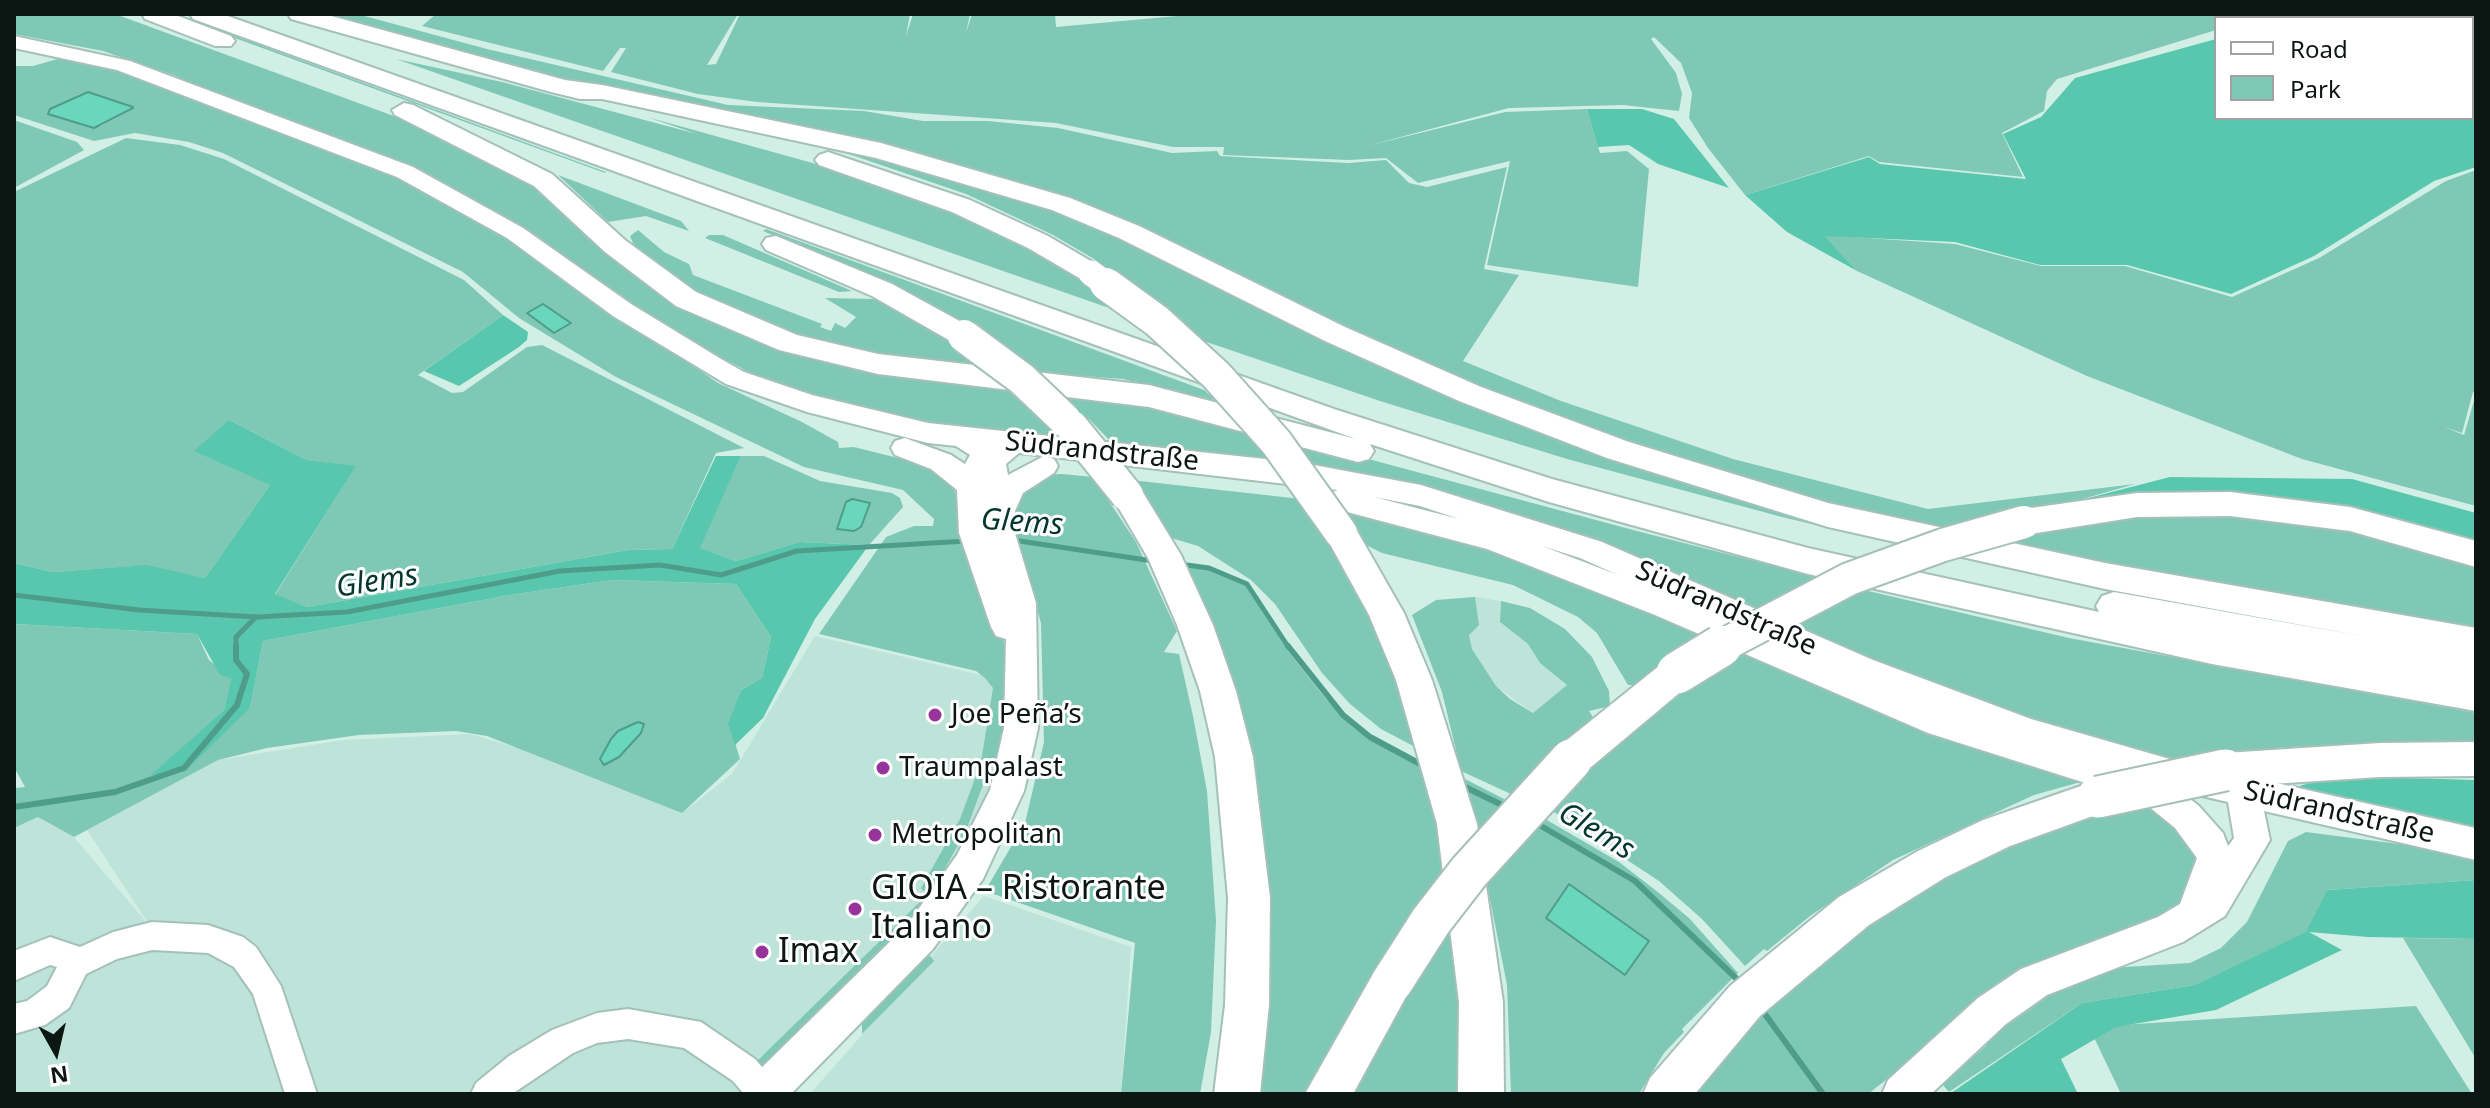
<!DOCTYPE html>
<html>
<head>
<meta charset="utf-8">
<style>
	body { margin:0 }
	#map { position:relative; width:2490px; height:1108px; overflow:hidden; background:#d2efe6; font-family:"Noto Sans",sans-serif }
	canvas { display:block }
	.frame { position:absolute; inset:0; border:16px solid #0c1613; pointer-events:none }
	.legend { position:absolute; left:2214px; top:16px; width:260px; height:104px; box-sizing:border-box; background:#fff; border:2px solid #9ea2a1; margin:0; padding:10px 14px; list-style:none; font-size:24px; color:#0c1613 }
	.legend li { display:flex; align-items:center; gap:16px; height:40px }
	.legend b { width:40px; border:2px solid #9ea2a1 }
	.north { position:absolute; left:16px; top:1012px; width:80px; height:80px; -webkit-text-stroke:6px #fff; paint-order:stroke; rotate:172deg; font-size:22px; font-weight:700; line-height:32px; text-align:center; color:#0c1613 }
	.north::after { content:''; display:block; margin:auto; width:28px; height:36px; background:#0c1613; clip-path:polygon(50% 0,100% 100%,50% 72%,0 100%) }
</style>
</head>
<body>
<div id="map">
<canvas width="2490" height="1108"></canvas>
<div class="frame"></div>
<ul class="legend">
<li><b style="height:10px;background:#fff"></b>Road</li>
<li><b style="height:22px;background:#7fc8b5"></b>Park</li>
</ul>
<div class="north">N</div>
</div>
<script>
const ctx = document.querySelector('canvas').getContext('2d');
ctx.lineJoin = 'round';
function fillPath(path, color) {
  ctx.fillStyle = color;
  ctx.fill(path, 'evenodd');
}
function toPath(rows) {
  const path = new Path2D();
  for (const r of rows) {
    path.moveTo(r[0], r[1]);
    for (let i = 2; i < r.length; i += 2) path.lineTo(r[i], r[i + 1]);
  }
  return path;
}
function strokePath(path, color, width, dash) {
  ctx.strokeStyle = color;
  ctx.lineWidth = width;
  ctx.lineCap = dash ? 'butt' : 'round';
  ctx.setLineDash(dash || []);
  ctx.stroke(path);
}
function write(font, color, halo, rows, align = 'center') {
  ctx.font = font + ' "Noto Sans",sans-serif';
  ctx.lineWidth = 6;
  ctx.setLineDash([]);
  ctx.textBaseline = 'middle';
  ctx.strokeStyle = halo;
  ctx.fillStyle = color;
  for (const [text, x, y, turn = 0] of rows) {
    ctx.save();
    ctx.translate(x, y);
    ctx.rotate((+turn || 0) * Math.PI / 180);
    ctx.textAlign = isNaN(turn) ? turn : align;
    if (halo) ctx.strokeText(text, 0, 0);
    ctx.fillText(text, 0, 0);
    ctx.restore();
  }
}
fillPath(toPath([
	[1475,597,1501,601,1500,622,1528,644,1540,663,1567,685,1533,713,1496,686,1472,649,1469,635,1478,625],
	[815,636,1002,680,1001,736,985,811,929,906,770,1067,737,1094,14,1094,14,828,38,817,74,837,152,929,87,830,218,760,343,740,470,734,601,772,682,813,732,774],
	[984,896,1131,947,1121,1094,810,1094]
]), '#bee3d8');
fillPath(toPath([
	[14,14,115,14,465,142,503,160,733,327,1001,384,1066,444,897,424,752,378,742,368,669,332,540,242,176,76,103,51,14,34],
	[169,14,175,14,606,172,605,173],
	[326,14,357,14,487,49,728,105,864,111,923,121,988,121,1058,128,1172,153,1217,151,1220,156,1348,163,1386,160,1409,183,1427,187,1507,167,1484,269,1519,275,1463,361,1561,401,1733,459,1928,509,2135,484,2065,504,1939,532,1899,523,1652,455,1446,377,1091,211,429,45],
	[436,14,738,14,707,65,716,64,740,14,910,14,906,36,913,14,970,14,966,33,972,14,1055,14,1056,27,1199,14,2284,14,2265,18,2216,18,2216,30,2057,79,2047,91,2044,111,2002,133,2023,177,1879,162,1869,156,1745,195,1708,148,1689,118,1692,93,1681,63,1654,37,1651,39,1676,73,1682,94,1679,111,1623,105,1509,108,1367,146,1505,112,1587,109,1600,153,1627,151,1649,169,1638,287,1487,265,1510,161,1418,183,1386,158,1349,160,1223,155,1224,147,1173,147,1056,123,757,102,698,94,611,72,626,48,620,48,603,71,422,26],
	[61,58,122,70,401,176,495,228,718,383,802,422,838,442,839,448,854,447,930,466,953,487,1003,633,1008,695,999,757,989,768,966,831,945,868,938,895,765,1065,754,1064,927,895,921,888,960,819,981,762,993,688,985,678,976,671,819,634,886,537,914,526,933,526,934,519,903,490,804,467,616,377,519,318,463,272,223,153,189,142,135,133,94,141,14,115,14,66,33,66],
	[80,94,131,110,101,126,90,127,48,114],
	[396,59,502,82,697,134,647,117,852,174,966,215,1004,234,1081,279,1132,316],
	[14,120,77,142,84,150,14,188],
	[126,138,180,145,224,159,464,280,503,315,418,375,452,393,463,392,527,347,542,345,744,448,716,453,672,549,628,550,307,607,275,595,355,467,307,460,229,420,270,485,205,578,138,566,53,572,14,563,14,192],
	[837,150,881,157,1054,207,1339,343,1910,542,1900,545,1782,517,1567,459,1380,401,1192,337,1094,259,1053,235,966,194],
	[2476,170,2476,392,2473,392,2462,433,2444,427,2464,435,2476,394,2476,506,2302,459,2087,376,1857,271,1824,235,1955,244,2041,266,2125,266,2232,297,2319,258,2446,181],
	[558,175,681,221,689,231,646,216,608,222],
	[766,229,1204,390,1215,400,1123,379,1030,372,893,286,763,231],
	[638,230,664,252,689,264,693,275,822,324,820,327,831,331,835,323,845,328,856,317,825,298,875,299,953,344,982,368,880,355,799,337,701,296,636,250,630,236],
	[709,235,723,235,852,291,839,292,705,238],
	[1065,398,1123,401,1243,426,1274,465,1116,447,1089,419,1075,415],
	[1290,438,1637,531,1817,577,1747,613,1627,562,1316,472],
	[741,456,764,456,820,481,892,493,900,498,903,507,869,545,800,542,736,561,699,548],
	[1062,474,1093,477,1136,542,1177,631,1164,652,1179,654,1193,716,1207,791,1216,921,1211,1032,1200,1094,1121,1094,1135,943,985,891,1025,823,1044,742,1041,623,1015,532,1023,527,1015,526,1012,502,1037,475],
	[1131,480,1301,499,1327,536,1368,610,1399,682,1417,748,1381,729,1350,704,1322,673,1275,604,1251,580,1198,546,1168,537],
	[1340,506,1466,539,1709,633,1638,685,1628,685,1597,633,1578,617,1513,585,1382,553,1366,545],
	[2160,512,2306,520,2476,563,2476,634,1990,543],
	[1185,566,1210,570,1246,585,1288,651,1326,699,1369,738,1423,767,1448,865,1310,1094,1255,1094,1265,952],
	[612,580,736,584,771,637,762,678,741,690,729,724,740,759,682,813,487,736,456,731,359,735,267,748,218,760,74,837,38,817,14,828,14,788,25,787,14,767,14,624,197,634,209,660,231,678,224,710,158,770,250,708,263,641,510,595],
	[1864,590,2069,638,2476,713,2476,744,2368,743,2275,748,2159,763,2087,744,1779,628],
	[1475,597,1479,625,1469,635,1472,649,1496,686,1510,699,1533,713,1567,685,1540,663,1528,644,1500,622,1501,601,1530,608,1565,629,1592,657,1609,691,1610,706,1589,711,1595,720,1513,795,1461,771,1442,692,1412,615,1436,600],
	[1744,648,2084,781,2034,795,1893,860,1810,916,1767,951,1764,949,1745,966,1702,919,1659,881,1548,808,1645,713],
	[1463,778,1508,801,1478,834],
	[2148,795,2182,820,2204,871,2174,913,1976,1009,1868,1094,1680,1094,1800,967,2001,841],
	[1540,816,1619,862,1659,893,1689,918,1738,973,1682,1029,1684,1032,1664,1053,1639,1094,1511,1094,1507,985,1486,879],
	[2306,832,2476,854,2476,880,2327,890,2307,932,2194,985,2082,1003,1949,1092,1942,1084,1986,1046,1985,1041,2056,991,2109,968,2190,963,2221,948,2247,922,2288,841],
	[1454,922,1460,1021,1459,1094,1349,1094,1390,1014],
	[2403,938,2476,939,2476,1059],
	[928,953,934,961,931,964,862,1034,862,1023],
	[2416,1006,2472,1094,2121,1094,2089,1027]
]), '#7fc8b5');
fillPath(toPath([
	[2312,14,2476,14,2476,167,2434,181,2314,256,2231,294,2127,265,2040,265,1955,242,1825,236,1857,271,1787,232,1745,195,1869,157,1880,164,2026,179,2003,134,2041,117,2075,78,2216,39,2216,118,2472,118,2472,18,2295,18],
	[1587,109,1642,109,1674,119,1729,188,1658,164,1629,145,1598,147],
	[503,315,528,332,527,340,519,347,459,386,424,371],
	[229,420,307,460,356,466,275,594,307,607,628,550,672,549,716,456,741,456,700,548,736,561,800,542,869,545,815,619,763,718,735,745,728,724,741,690,762,678,771,637,736,584,612,580,510,595,263,641,250,708,185,771,150,776,224,710,231,678,220,675,197,634,14,624,14,563,53,572,146,565,205,578,270,485,194,451],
	[2170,477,2352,479,2476,513,2476,547,2409,526,2065,504],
	[2334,776,2476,780,2476,827,2366,810,2227,781,2296,787],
	[2476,880,2476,939,2368,937,2309,932,2342,950,2216,1010,2116,1027,2061,1059,2078,1094,1951,1093,2082,1003,2194,985,2306,932,2327,890]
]), '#59c7ae');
const water = toPath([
	[88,92,133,107,133,108,94,128,48,114,50,109,88,92],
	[543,304,571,323,554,333,527,313,543,304],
	[852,499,870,503,861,527,854,531,837,529,846,502,852,499],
	[638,722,644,724,641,733,619,757,604,765,600,759,611,739,618,731,638,722],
	[1569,884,1649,941,1625,975,1546,918,1569,884]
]);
fillPath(water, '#6ad7bd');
strokePath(water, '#4e9d8a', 2);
strokePath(toPath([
	[1013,540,1153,561],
	[1179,564,1209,568,1247,584,1289,648],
	[14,595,139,610,257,617,347,612,560,571,660,565,721,575,797,551,967,541],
	[236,648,236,637,256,617]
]), '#4e9d8a', 5);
strokePath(toPath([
	[1288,646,1343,715,1370,737,1424,766],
	[1461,785,1506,807],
	[14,807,115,792,184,768,237,705,247,674,236,660,236,646],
	[1536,823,1635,881,1741,983],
	[1762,1010,1823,1094]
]), '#4e9d8a', 6);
const minor = toPath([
	[152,922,208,925,243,937,256,947,281,986,317,1094,285,1094,253,994,234,967,208,953,152,950,117,959,86,974,69,1008,45,1025,14,1034,14,1004,27,1001,47,986,57,967,50,965,14,981,14,951,50,937,80,947,113,932,152,922],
	[628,1009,701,1022,755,1059,776,1083,781,1094,744,1094,733,1081,684,1048,628,1039,597,1043,573,1053,512,1094,471,1094,476,1083,509,1056,552,1030,597,1013,628,1009]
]);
const major = toPath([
	[14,36,130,61,413,167,523,228,631,304,721,359,744,372,812,395,928,423,1303,463,1421,485,1602,542,1873,660,2031,719,2166,758,2475,828,2476,860,2264,811,2270,840,2225,916,2183,942,2047,995,2006,1024,1931,1094,1882,1094,1888,1080,1978,998,2021,969,2158,917,2180,904,2197,858,2175,828,2142,801,1928,733,1655,615,1487,549,1332,508,1328,500,1332,492,1338,490,1019,453,1006,464,1008,475,1044,456,1054,459,1058,466,1054,473,1023,493,1011,520,1036,603,1038,728,1024,791,983,879,933,949,791,1094,743,1094,749,1080,907,925,957,855,990,790,1004,728,1006,639,996,636,991,627,959,533,957,490,931,469,895,455,891,448,895,441,905,438,951,455,965,464,970,455,956,446,928,443,807,412,726,384,613,316,507,238,397,177,117,70,14,48,14,36],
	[1374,497,1420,506,1459,519,1374,497],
	[1542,546,1580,558,1618,575,1542,546],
	[2180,791,2228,802,2234,838,2228,846,2223,833,2199,806,2180,791]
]);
const highway = toPath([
	[142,14,173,14,231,36,235,41,231,46,215,46,145,19,142,14],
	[190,14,222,14,1334,409,1552,479,1808,548,2099,612,2096,606,2102,596,2114,592,2367,637,2105,589,1828,527,1607,458,1459,401,1325,341,1119,238,1052,210,876,158,602,99,580,99,551,92,291,19,288,14,324,14,565,80,602,85,881,143,1070,198,1139,226,1345,327,1481,387,1629,442,1828,503,2105,563,2476,628,2476,711,2212,664,1808,574,1549,502,1370,444,1374,451,1369,459,1358,462,1149,407,878,374,779,350,676,306,605,252,534,186,395,115,392,110,404,103,413,105,552,174,625,240,696,292,797,335,878,354,1149,385,1356,439,193,19,190,14],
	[828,152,970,200,1048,236,1101,267,1105,273,1101,279,1091,282,1081,279,1028,248,952,212,819,165,815,160,819,155,828,152],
	[776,236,892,284,974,329,979,336,974,343,964,346,954,343,872,296,766,250,762,244,766,238,776,236],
	[1127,483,1139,486,1181,555,1213,625,1236,691,1253,757,1270,898,1269,1005,1260,1094,1214,1094,1225,1005,1228,898,1215,757,1200,691,1177,625,1148,558,1111,495,1115,486,1127,483],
	[2230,492,2350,507,2476,541,2476,567,2350,531,2230,516,2137,517,2024,535,2012,531,2007,522,2012,513,2024,509,2137,493,2230,492],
	[1341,520,1353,524,1404,613,1432,680,1477,824,1503,1002,1504,1094,1458,1094,1459,1002,1437,824,1396,680,1369,615,1324,533,1329,524,1341,520],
	[1677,658,1690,662,1695,673,1690,684,1585,772,1571,777,1557,772,1552,760,1557,748,1664,662,1677,658],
	[2476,742,2476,776,2380,777,2225,787,2211,782,2206,770,2211,758,2225,753,2380,743,2476,742],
	[2098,780,2112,785,2118,797,2112,809,2010,846,1946,877,1869,925,1760,1016,1695,1094,1643,1094,1650,1078,1730,986,1839,897,1918,851,1983,820,2098,780],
	[1392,961,1407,967,1414,982,1353,1094,1305,1094,1377,967,1392,961]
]);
strokePath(minor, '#a4c0b8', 4);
strokePath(major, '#a4c0b8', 4);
strokePath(highway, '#a4c0b8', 4);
fillPath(minor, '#fff');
fillPath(major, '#fff');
fillPath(highway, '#fff');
const highwayBridgeFar2 = toPath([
	[1091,273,1109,286]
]);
const highwayBridgeFar1 = toPath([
	[1106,284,1157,321,1216,375,1276,442,1341,533],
	[964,336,1022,379,1065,420],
	[1072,427,1127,495],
	[1718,648,1849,579,1943,545,2024,522]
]);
const highwayBridge = toPath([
	[1677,673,1721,646],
	[2098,797,2225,770],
	[1392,982,1431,921,1469,872,1571,760]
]);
strokePath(highwayBridgeFar2, '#a4c0b8', 28, []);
strokePath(highwayBridgeFar1, '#a4c0b8', 36, []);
strokePath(highwayBridge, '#a4c0b8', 45, []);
strokePath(highwayBridgeFar2, '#fff', 25);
strokePath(highwayBridgeFar1, '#fff', 32);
strokePath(highwayBridge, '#fff', 41);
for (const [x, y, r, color] of [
	[935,715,8,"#96349b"],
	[883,768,8,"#96349b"],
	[875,835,8,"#96349b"],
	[855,909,8,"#96349b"],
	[762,952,8,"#96349b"]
]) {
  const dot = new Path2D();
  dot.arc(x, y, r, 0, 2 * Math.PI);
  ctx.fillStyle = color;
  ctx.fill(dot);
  strokePath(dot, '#fff', 3);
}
write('28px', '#0c1613', '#fff', [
	["Südrandstraße",1102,452,6],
	["Südrandstraße",1726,609,24],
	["Südrandstraße",2339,813,13]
]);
write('28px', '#0c1613', '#fff', [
	["Joe Peña’s",951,715],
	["Traumpalast",899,768],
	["Metropolitan",891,835]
], 'left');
write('italic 30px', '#02372d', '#fff', [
	["Glems",1022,523,4],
	["Glems",377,582,-9],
	["Glems",1596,832,31]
]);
write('34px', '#0c1613', '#fff', [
	["GIOIA – Ristorante",871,889],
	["Italiano",871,928],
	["Imax",778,952]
], 'left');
</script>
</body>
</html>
